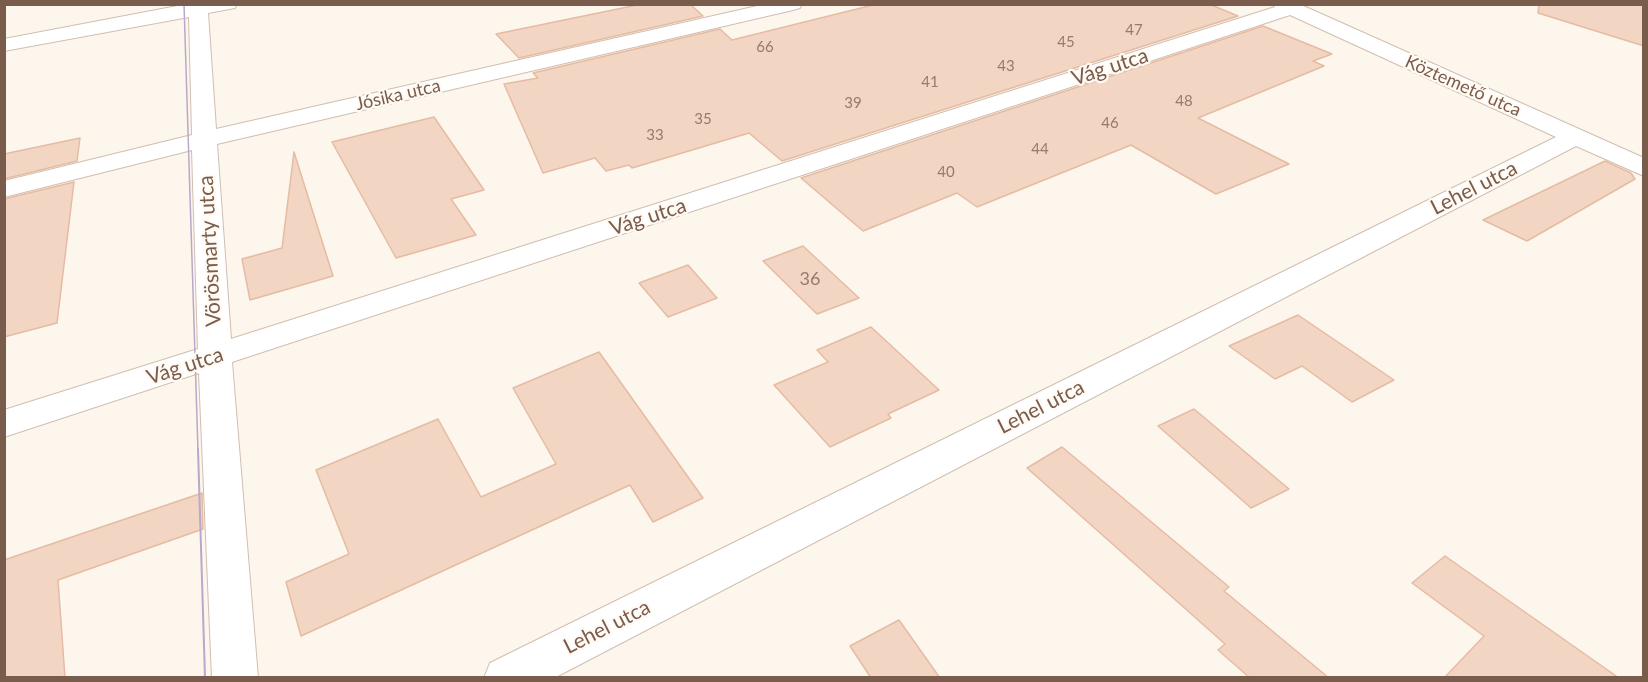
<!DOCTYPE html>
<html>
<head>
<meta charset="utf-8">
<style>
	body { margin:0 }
	#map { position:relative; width:1648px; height:682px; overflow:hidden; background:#fdf6ec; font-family:Lato,sans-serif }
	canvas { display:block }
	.frame { position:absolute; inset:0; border:6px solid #7a5c4d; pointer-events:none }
</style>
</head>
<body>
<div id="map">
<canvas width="1648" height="682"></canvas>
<div class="frame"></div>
</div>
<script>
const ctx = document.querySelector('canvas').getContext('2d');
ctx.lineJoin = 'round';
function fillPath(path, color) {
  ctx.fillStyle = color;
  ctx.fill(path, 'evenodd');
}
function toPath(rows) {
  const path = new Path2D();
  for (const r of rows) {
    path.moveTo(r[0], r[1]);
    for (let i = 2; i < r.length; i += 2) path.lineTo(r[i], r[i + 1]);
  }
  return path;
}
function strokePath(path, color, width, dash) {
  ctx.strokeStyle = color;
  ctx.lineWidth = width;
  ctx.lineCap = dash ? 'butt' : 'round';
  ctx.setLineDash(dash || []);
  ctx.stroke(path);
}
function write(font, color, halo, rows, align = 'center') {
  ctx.font = font + ' Lato,sans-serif';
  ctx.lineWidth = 4.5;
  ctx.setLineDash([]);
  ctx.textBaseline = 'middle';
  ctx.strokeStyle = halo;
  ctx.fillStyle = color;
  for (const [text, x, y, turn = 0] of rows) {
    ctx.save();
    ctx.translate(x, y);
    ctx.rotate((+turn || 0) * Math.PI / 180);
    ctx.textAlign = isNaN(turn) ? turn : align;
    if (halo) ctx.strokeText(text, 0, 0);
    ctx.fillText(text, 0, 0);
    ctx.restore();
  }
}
const building = toPath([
	[642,4,690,4,703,16,519,58,496,34,642,4],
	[877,4,1209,4,1238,16,782,161,749,133,632,168,629,165,606,171,595,158,543,173,504,84,538,78,533,73,720,29,732,40,877,4],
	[1539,4,1644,4,1644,46,1538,13,1539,4],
	[1263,26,1332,54,1313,61,1324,66,1198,118,1289,164,1216,194,1131,145,977,207,957,193,863,231,801,178,1263,26],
	[434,117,484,190,451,199,476,235,396,258,332,142,434,117],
	[80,138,77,161,4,179,4,154,80,138],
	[294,152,333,276,250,300,242,259,282,248,294,152],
	[1605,161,1631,173,1635,179,1527,241,1483,220,1605,161],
	[74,182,57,323,4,337,4,199,74,182],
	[803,246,859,298,817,314,763,261,803,246],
	[688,265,717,298,668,317,639,283,688,265],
	[1298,315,1394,380,1352,402,1302,366,1275,379,1229,346,1298,315],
	[871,327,939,390,888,414,891,418,830,447,774,385,828,362,817,350,871,327],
	[599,352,703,498,653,522,630,485,301,636,286,582,349,554,316,470,438,419,481,497,556,464,513,388,599,352],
	[1194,409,1289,489,1251,508,1158,426,1194,409],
	[1062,447,1229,587,1224,591,1329,678,1250,678,1218,650,1225,644,1027,468,1062,447],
	[202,493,203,529,58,580,65,678,4,678,4,560,202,493],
	[1445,556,1619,678,1444,678,1484,636,1412,583,1445,556],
	[899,620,940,678,871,678,850,646,899,620]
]);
fillPath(building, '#f3d5c3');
strokePath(building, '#e6bba3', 1.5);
const street = toPath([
	[188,4,237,4,235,8,208,13,216,129,766,4,802,4,800,8,793,10,217,144,231,339,1275,7,1273,4,1299,4,1644,158,1644,176,1576,146,554,678,484,678,490,663,1556,137,1290,15,232,362,258,678,212,678,199,373,4,437,4,410,198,349,192,150,4,197,4,181,192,135,189,17,4,51,4,39,188,4]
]);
strokePath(street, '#d1beb0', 2);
fillPath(street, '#fff');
strokePath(toPath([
	[184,4,198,451]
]), '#b9a8c9', 1.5);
strokePath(toPath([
	[198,449,205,678]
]), '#b9a8c9', 2);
write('15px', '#987a6a', null, [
	["47",1134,30],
	["45",1066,42],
	["66",765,47],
	["43",1006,66],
	["41",930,82],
	["48",1184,101],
	["39",853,103],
	["35",703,119],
	["46",1110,123],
	["33",655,135],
	["44",1040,149],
	["40",946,172]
]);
write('18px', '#7a5c4d', '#fffaf3', [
	["Köztemető utca",1463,86,24],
	["Jósika utca",398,95,-13]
]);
write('18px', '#987a6a', null, [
	["36",810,279]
]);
write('21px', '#7a5c4d', '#fffaf3', [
	["Vág utca",1110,67,-18],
	["Lehel utca",1474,188,-27],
	["Vág utca",648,217,-18],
	["Vörösmarty utca",210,251,-93],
	["Vág utca",185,366,-18],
	["Lehel utca",1041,407,-27],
	["Lehel utca",607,627,-27]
]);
</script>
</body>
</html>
